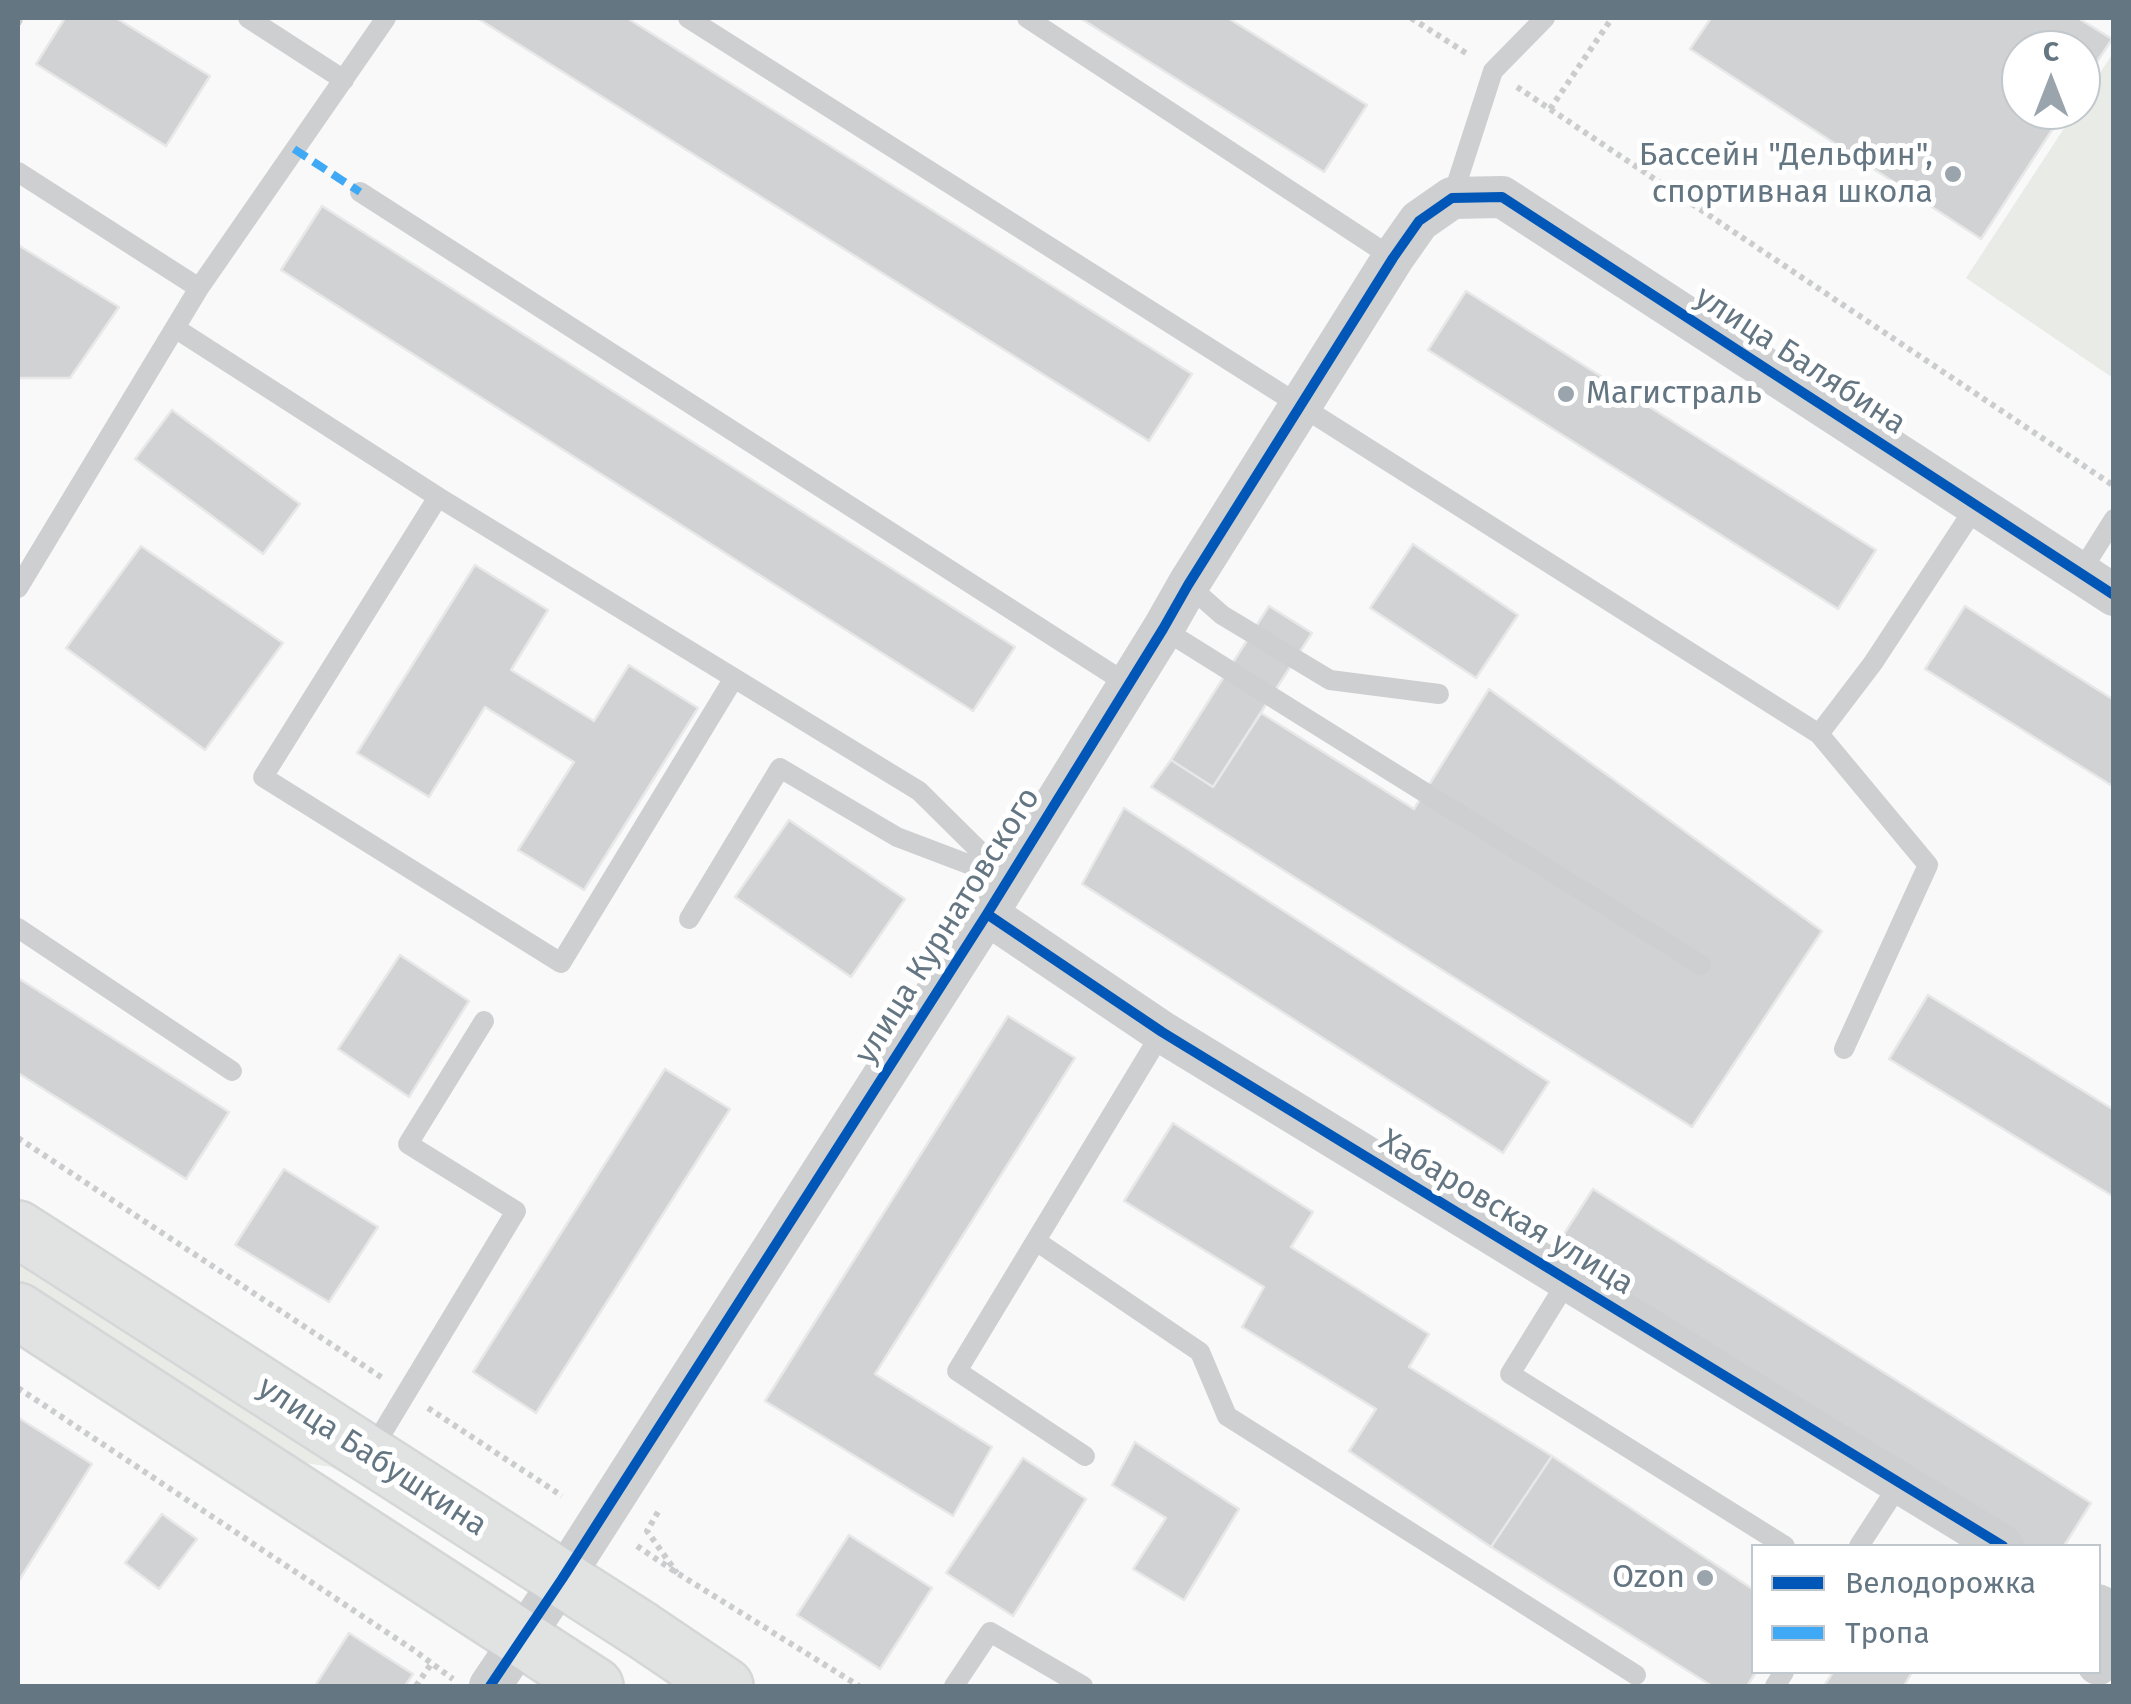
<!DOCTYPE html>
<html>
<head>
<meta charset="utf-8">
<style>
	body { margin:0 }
	#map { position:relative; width:2131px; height:1704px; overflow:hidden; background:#f9f9f9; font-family:"Fira Sans",sans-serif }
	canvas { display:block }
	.frame { position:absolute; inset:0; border:20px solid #657683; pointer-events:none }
	.legend { position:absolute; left:1751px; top:1544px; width:350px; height:130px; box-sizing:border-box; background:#fff; border:2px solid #c1c8cd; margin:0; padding:12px 18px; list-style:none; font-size:30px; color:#657683 }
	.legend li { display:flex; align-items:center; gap:20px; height:50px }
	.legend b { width:50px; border:2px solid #c1c8cd }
	.north { position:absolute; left:2001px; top:30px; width:100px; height:100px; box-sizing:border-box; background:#fff; border:2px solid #c1c8cd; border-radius:50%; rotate:0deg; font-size:28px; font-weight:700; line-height:40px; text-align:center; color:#657683 }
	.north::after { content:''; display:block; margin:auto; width:35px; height:45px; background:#99a4ac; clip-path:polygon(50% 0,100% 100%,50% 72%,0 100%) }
</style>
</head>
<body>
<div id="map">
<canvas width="2131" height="1704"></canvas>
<div class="frame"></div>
<ul class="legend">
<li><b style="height:12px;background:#0057b8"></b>Велодорожка</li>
<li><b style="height:12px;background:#3fa9f5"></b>Тропа</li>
</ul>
<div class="north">С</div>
</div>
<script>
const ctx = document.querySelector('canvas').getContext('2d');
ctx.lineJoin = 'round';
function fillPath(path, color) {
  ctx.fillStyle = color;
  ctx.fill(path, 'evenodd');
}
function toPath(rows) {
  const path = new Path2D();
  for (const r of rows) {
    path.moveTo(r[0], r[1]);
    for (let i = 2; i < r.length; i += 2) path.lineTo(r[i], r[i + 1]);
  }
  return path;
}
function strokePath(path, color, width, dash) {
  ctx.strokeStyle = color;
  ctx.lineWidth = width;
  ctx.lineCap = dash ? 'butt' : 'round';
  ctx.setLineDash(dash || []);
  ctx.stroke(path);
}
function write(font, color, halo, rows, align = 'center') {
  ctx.font = font + ' "Fira Sans",sans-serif';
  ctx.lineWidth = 10;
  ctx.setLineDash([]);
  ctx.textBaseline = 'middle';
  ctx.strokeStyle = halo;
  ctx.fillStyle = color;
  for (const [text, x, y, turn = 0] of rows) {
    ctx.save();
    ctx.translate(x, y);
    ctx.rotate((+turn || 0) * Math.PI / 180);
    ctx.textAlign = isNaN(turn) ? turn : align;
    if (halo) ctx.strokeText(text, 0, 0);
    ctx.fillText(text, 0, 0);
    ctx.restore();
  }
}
fillPath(toPath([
	[2113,53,2113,378,1966,278,2076,110,2081,110,2081,102],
	[18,1258,458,1539,331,1467,293,1461,18,1283]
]), '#e8ebe6');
const building = toPath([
	[65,18,116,18,210,76,166,146,36,64,65,18],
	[477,18,627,18,1192,374,1149,441,477,18],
	[1080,18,1228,18,1367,105,1324,172,1080,18],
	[1711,18,2078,18,2112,39,2081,86,2081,50,2021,50,2021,110,2065,110,1981,239,1690,49,1711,18],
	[322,206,1015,647,973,711,281,270,322,206],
	[18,245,119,307,70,378,18,378,18,245],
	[1466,291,1876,550,1838,609,1428,350,1466,291],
	[172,410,300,504,263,554,135,459,172,410],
	[1413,544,1518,615,1476,678,1370,608,1413,544],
	[141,546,283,643,205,750,66,648,141,546],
	[475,565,548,610,511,670,594,721,629,665,698,708,584,890,518,850,574,762,485,707,429,797,357,753,475,565],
	[1269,606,1312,633,1213,787,1171,760,1269,606],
	[1965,606,2114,700,2114,787,1925,669,1965,606],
	[1489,689,1822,931,1692,1127,1151,787,1171,760,1213,787,1261,713,1414,809,1489,689],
	[1124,808,1549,1082,1503,1153,1082,884,1124,808],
	[789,820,905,899,851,977,735,897,789,820],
	[400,955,469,1001,409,1097,338,1049,400,955],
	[18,978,229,1112,186,1179,18,1073,18,978],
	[1928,995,2114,1110,2114,1197,1889,1059,1928,995],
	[1008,1016,1075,1058,875,1374,992,1447,953,1516,765,1401,1008,1016],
	[665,1069,730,1109,536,1413,473,1372,665,1069],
	[1173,1123,1313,1212,1291,1247,1429,1334,1409,1367,1552,1456,1491,1547,1349,1451,1376,1409,1242,1327,1264,1287,1124,1201,1173,1123],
	[284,1169,378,1227,329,1302,235,1245,284,1169],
	[1593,1189,2091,1503,2064,1546,2022,1546,1553,1251,1593,1189],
	[19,1418,92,1464,18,1582,18,1421,19,1418],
	[1135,1442,1239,1509,1184,1600,1133,1569,1166,1518,1112,1485,1135,1442],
	[1552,1456,1754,1590,1754,1672,1756,1672,1747,1686,1712,1686,1491,1547,1552,1456],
	[1023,1458,1086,1499,1013,1616,946,1573,1023,1458],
	[162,1514,197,1539,159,1589,125,1563,162,1514],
	[849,1535,932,1588,880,1669,797,1615,849,1535],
	[349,1633,413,1674,405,1686,315,1686,349,1633],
	[1833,1672,1912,1672,1904,1686,1824,1686,1833,1672]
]);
fillPath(building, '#d0d2d3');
strokePath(building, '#e8e8e8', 2.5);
const primary = toPath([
	[18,1229,642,1630,725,1686],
	[18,1311,595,1686]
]);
strokePath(primary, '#d5d6d7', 60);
strokePath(toPath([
	[1411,18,1469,55],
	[18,24,21,18],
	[1517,87,2114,486],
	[1550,109,1612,18],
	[18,1138,384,1379],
	[18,1388,415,1651,453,1679],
	[428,1408,562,1496],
	[658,1512,647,1531,677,1573],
	[637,1546,677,1573,859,1686],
	[416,1686,431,1664]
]), '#cbcccd', 6, [5, 5]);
strokePath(toPath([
	[248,18,344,80],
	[688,18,1819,734],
	[1027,18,1393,258],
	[18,172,199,288],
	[360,192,1129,685],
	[1452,198,1493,71,1545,18],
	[175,328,438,497],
	[2080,573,2114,519],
	[1188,585,1222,615,1330,680,1439,694],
	[18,588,199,288,386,18],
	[1163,629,1701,965],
	[734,678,561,963,263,777,438,497,734,678,919,791,1009,880],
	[689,919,780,768,897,837,997,875],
	[18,928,232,1071],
	[1844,1049,1928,865,1819,734,1873,663,1976,506],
	[1036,1241,1200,1352,1227,1416,1636,1675],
	[1568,1280,1510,1374,1785,1546],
	[370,1453,516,1211,408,1144,484,1021],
	[1085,1456,957,1371,1162,1032],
	[1859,1546,1900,1483],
	[954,1686,990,1632,1083,1686],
	[1775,1686,1784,1672]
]), '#cecfd0', 20);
strokePath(toPath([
	[987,914,1162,1032,2003,1546],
	[2098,1605,2114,1614],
	[2098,1664,2114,1641],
	[490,1686,562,1579,987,914,1163,629,1188,585,1393,258,1419,221,1452,198,1502,197,2114,595]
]), '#cecfd0', 42);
strokePath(primary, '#e1e2e2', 55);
strokePath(toPath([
	[294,149,360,192]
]), '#3fa9f5', 8, [15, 8]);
strokePath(toPath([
	[987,914,1162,1032,2003,1546],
	[490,1686,562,1579,987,914,1163,629,1188,585,1393,258,1419,221,1452,198,1502,197,2114,595]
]), '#0057b8', 10);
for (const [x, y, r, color] of [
	[1953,174,10,"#99a4ac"],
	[1566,394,10,"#99a4ac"],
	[1705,1578,10,"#99a4ac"]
]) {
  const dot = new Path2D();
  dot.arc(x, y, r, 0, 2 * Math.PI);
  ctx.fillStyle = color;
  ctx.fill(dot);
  strokePath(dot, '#fff', 4);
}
write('32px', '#657683', '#fff', [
	["Бассейн \"Дельфин\",",1933,156],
	["спортивная школа",1933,193],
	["Магистраль",1586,394,"left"],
	["Ozon",1685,1578]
], 'right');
write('32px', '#657683', '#fff', [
	["улица Балябина",1800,361,33],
	["улица Курнатовского",948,926,-58],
	["Хабаровская улица",1506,1213,31],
	["улица Бабушкина",372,1457,33]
]);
</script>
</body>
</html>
